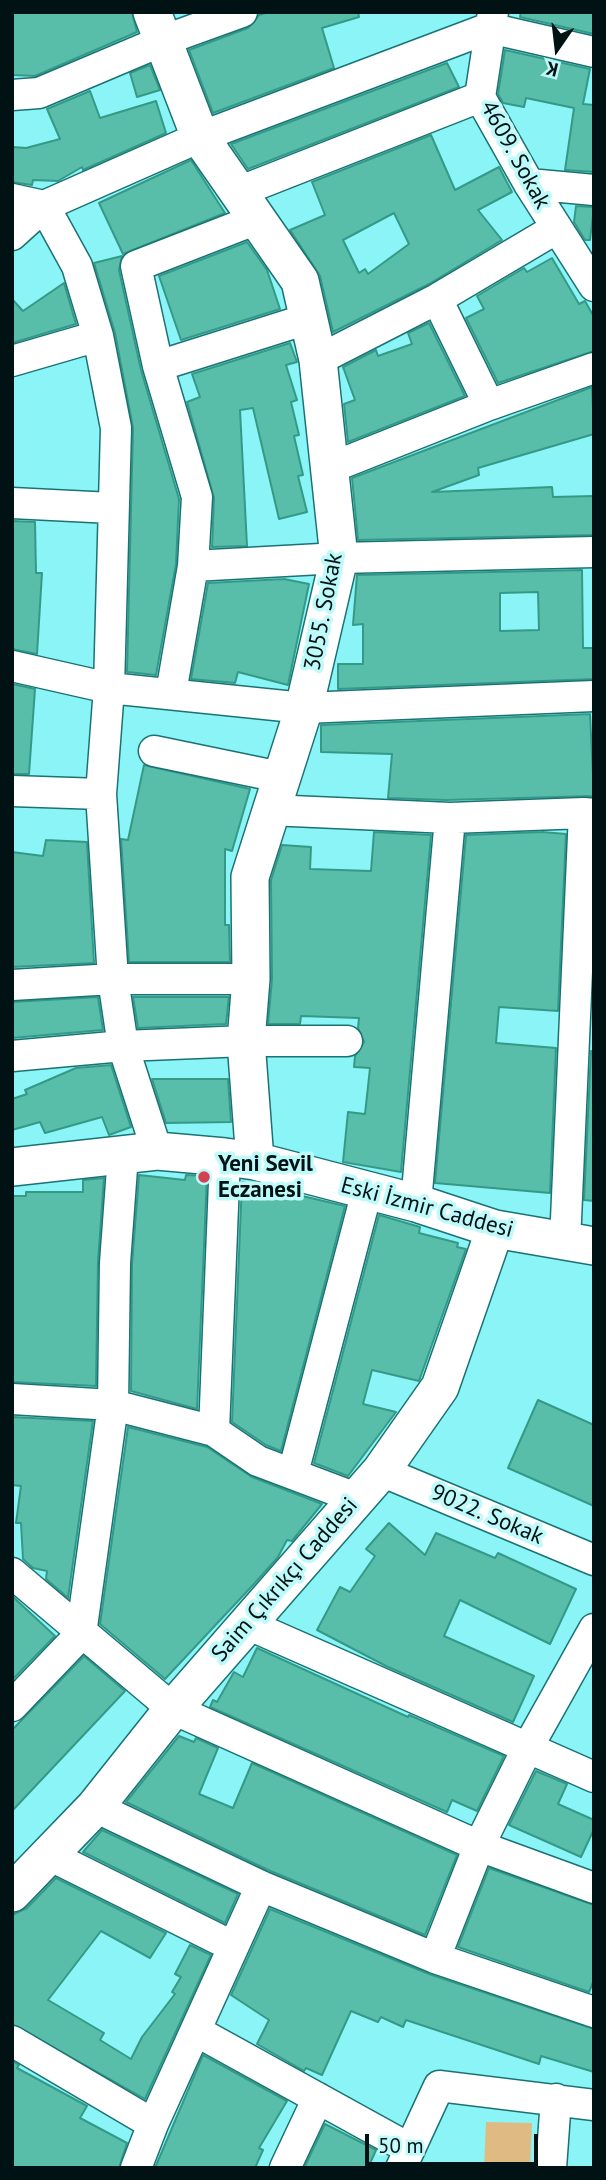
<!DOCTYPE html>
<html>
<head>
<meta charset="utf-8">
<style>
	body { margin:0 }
	#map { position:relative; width:606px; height:2180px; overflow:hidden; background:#8bf4f7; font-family:"PT Sans",sans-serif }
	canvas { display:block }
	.frame { position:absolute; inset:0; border:14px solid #001213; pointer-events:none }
	.north { position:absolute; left:522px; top:14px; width:70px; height:70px; -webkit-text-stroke:5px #bffafb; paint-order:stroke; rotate:194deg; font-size:19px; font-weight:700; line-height:28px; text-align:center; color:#001213 }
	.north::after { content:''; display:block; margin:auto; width:24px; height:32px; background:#001213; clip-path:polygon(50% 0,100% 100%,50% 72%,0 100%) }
	.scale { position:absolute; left:365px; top:2134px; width:173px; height:32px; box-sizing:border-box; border:4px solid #001213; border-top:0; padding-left:9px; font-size:21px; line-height:24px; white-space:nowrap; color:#001213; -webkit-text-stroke:5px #bffafb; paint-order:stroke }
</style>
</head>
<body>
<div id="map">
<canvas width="606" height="2180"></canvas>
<div class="frame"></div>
<div class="north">K</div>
<div class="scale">50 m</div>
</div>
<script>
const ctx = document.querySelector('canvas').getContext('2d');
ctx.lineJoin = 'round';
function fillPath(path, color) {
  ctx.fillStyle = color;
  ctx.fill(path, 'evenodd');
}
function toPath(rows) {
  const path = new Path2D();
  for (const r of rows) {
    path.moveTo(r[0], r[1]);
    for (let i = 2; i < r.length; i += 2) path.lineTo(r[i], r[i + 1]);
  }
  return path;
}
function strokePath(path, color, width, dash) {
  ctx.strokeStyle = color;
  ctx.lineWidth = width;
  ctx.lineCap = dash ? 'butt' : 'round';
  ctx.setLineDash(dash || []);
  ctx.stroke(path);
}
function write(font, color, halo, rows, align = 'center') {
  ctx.font = font + ' "PT Sans",sans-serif';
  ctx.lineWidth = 7;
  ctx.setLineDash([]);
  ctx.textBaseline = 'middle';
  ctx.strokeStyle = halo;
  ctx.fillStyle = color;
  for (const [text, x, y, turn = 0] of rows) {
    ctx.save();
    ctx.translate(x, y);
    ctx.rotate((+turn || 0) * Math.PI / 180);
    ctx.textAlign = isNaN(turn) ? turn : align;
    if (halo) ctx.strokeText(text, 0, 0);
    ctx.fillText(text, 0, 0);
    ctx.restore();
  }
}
fillPath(toPath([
	[486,2122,532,2123,530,2168,484,2168]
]), '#dfba82');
const building = toPath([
	[12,12,132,12,137,32,35,76,12,75,12,12],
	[269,12,358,12,359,17,322,28,334,68,213,113,189,50,248,28,259,15,269,12],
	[521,12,594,12,594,34,520,17,521,12],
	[505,50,590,69,583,104,594,105,594,172,565,170,574,108,526,98,524,107,503,103,498,94,505,50],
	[447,63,459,87,248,169,231,144,447,63],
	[150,65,160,90,137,97,130,73,150,65],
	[90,91,100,118,156,101,166,133,83,170,82,167,58,181,33,180,32,185,12,182,12,147,26,148,60,139,47,109,90,91],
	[431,135,455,190,499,167,512,192,478,210,502,240,429,284,333,332,320,276,290,230,325,215,312,182,431,135],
	[394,213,409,244,368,274,365,269,359,273,343,240,394,213],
	[191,160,225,213,123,254,99,203,191,160],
	[576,206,594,207,590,240,585,240,574,222,576,206],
	[247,242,267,270,280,309,181,340,159,276,247,242],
	[122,256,119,270,141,370,179,499,176,564,156,675,127,672,133,428,115,333,94,263,122,256],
	[552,258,579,304,585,301,594,317,594,351,498,383,466,318,484,309,477,296,524,268,527,272,552,258],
	[64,283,76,324,12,343,12,299,23,311,64,283],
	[429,323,465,396,348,442,344,404,355,400,343,367,376,350,378,356,412,344,408,333,429,323],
	[290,343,297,362,286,365,297,400,291,402,299,435,294,436,303,475,298,476,307,512,279,519,253,408,240,410,247,546,212,547,214,498,187,402,200,397,192,374,290,343],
	[592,387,594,434,478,468,479,475,432,492,552,487,553,497,594,496,594,535,358,540,352,478,592,387],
	[12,521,35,522,36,573,42,573,37,654,12,649,12,521],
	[582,570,583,648,594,648,594,679,338,689,338,664,363,664,363,624,353,625,357,575,582,570],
	[538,592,539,630,500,631,500,593,538,592],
	[284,579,309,584,288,685,238,672,235,683,191,679,208,583,284,579],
	[12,684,35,689,29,774,12,774,12,684],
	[590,714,594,796,446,800,388,798,392,754,321,752,321,725,590,714],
	[144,765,250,789,232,851,225,849,225,925,229,925,230,962,129,962,121,839,128,840,144,765],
	[374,832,431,835,401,1172,343,1162,348,1112,365,1114,370,1068,354,1067,355,1056,364,1042,358,1028,359,1018,301,1016,300,1024,268,1024,272,979,271,880,282,845,311,847,310,869,371,871,374,832],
	[542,832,566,834,558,1011,499,1007,496,1043,556,1048,550,1193,435,1183,466,835,542,832],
	[46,840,87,842,94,963,12,967,12,852,43,856,46,840],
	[98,997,103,1030,12,1038,12,1002,98,997],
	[133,997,229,997,226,1024,138,1028,133,997],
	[591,1051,594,1051,594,1201,584,1200,591,1051],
	[111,1065,131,1127,109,1135,102,1117,45,1133,40,1122,12,1130,12,1099,27,1094,25,1090,76,1068,111,1065],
	[152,1079,228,1079,231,1122,166,1123,152,1079],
	[139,1175,185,1180,186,1175,207,1176,197,1409,131,1391,132,1264,139,1175],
	[104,1178,98,1262,96,1386,12,1382,12,1196,26,1196,26,1192,83,1192,83,1180,104,1178],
	[242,1182,345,1206,281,1451,266,1445,232,1422,242,1182],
	[379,1215,420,1227,419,1233,458,1243,457,1247,466,1249,419,1381,372,1370,363,1404,396,1412,348,1476,314,1463,379,1215],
	[538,1400,594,1425,594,1506,508,1468,538,1400],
	[12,1417,93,1421,68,1598,46,1579,47,1571,33,1568,23,1559,21,1523,16,1523,21,1486,12,1485,12,1417],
	[128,1427,207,1447,252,1477,322,1504,292,1541,287,1540,278,1557,253,1585,165,1679,100,1624,128,1427],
	[389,1523,425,1555,436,1533,495,1558,498,1553,576,1589,550,1644,460,1600,444,1636,534,1676,513,1722,386,1666,317,1630,340,1587,350,1592,375,1556,366,1549,389,1523],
	[12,1596,55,1636,12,1680,12,1596],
	[257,1648,408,1717,409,1715,504,1756,477,1811,452,1800,447,1812,210,1707,213,1700,217,1702,234,1672,243,1677,257,1648],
	[84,1656,125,1691,12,1811,12,1730,84,1656],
	[179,1736,194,1742,196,1738,218,1748,199,1794,233,1808,252,1763,457,1855,425,1935,268,1870,126,1802,179,1736],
	[536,1771,567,1784,558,1804,594,1820,594,1829,581,1857,509,1825,536,1771],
	[102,1830,238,1894,225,1923,83,1852,102,1830],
	[489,1868,594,1905,594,1980,589,1992,458,1947,489,1868],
	[56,1878,166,1933,150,1958,101,1931,48,2000,104,2033,100,2040,131,2059,142,2037,175,1994,172,1992,181,1977,175,1974,190,1945,211,1955,145,2099,12,2024,12,1915,27,1908,56,1878],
	[270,1909,429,1974,594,2029,594,2072,541,2056,539,2064,406,2020,403,2027,381,2017,378,2022,351,2011,322,2075,306,2068,304,2071,257,2044,269,2020,231,1995,270,1909],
	[203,2055,287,2101,259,2148,263,2150,255,2168,155,2168,203,2055],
	[12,2061,19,2065,17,2068,87,2106,80,2118,127,2143,119,2168,12,2168,12,2061],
	[325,2124,376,2150,368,2168,304,2168,325,2124]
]);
fillPath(building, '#58bea9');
strokePath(building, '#349a87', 2);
const minor = toPath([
	[493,12,480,97,529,184,594,286],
	[12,95,39,93,162,41,242,12],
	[529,184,594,190],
	[238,192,480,97],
	[12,199,44,206,77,266,98,336,116,428,109,688,101,794,113,979,123,1046,157,1151],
	[12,235,44,206,200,137,489,28,594,52],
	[437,299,489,405],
	[318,360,437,299,557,228],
	[12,361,98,336],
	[158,366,307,319],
	[330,468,489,405,594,368],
	[12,503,112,508],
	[193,566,339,558,594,552],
	[12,666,109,688,304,708,594,696],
	[171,693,193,566,197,497,158,366,136,266,257,219],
	[154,751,280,777],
	[12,791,101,794],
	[269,810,450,818,584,813],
	[12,985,113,979,251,979],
	[12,1056,123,1046,246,1041,347,1041],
	[416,1203,450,818],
	[565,1242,584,813,594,814],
	[12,1399,113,1405,214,1431,258,1461,356,1498],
	[214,1431,225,1157],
	[381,1471,594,1560],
	[293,1473,367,1191],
	[12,1573,173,1709,479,1846,594,1888],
	[247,1624,594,1777],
	[12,1706,81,1634,113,1405,115,1263,123,1155],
	[95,1807,261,1886,435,1958,594,2012],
	[51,1856,232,1946],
	[435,1958,479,1846,528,1747,594,1629],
	[196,2031,410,2149],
	[12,2041,153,2124],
	[136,2168,153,2124,261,1886],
	[285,2168,318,2098],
	[401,2168,439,2086,594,2105],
	[551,2168,556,2099]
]);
const major = toPath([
	[152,12,200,137,300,281,318,360,339,558,304,708,250,877,251,979,246,1041,255,1161],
	[12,1167,157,1151,225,1157,255,1161,416,1203,495,1229,594,1246],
	[12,1893,95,1807,173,1709,381,1471,440,1387,495,1229]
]);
strokePath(minor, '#1a7275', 33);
strokePath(major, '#1a7275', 40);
strokePath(minor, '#fff', 30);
strokePath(major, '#fff', 37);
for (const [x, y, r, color] of [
	[204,1177,7,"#d34253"]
]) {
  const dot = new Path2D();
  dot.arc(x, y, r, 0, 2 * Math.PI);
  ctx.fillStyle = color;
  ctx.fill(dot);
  strokePath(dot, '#bffafb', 2.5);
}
write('23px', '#001213', '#bffafb', [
	["4609. Sokak",515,155,61],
	["3055. Sokak",324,612,-79],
	["Eski İzmir Caddesi",427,1208,15],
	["9022. Sokak",487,1515,23],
	["Saim Çıkrıkçı Caddesi",285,1580,-49]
]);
write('bold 23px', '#001213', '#bffafb', [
	["Yeni Sevil",218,1164],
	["Eczanesi",218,1190]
], 'left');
</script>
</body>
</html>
